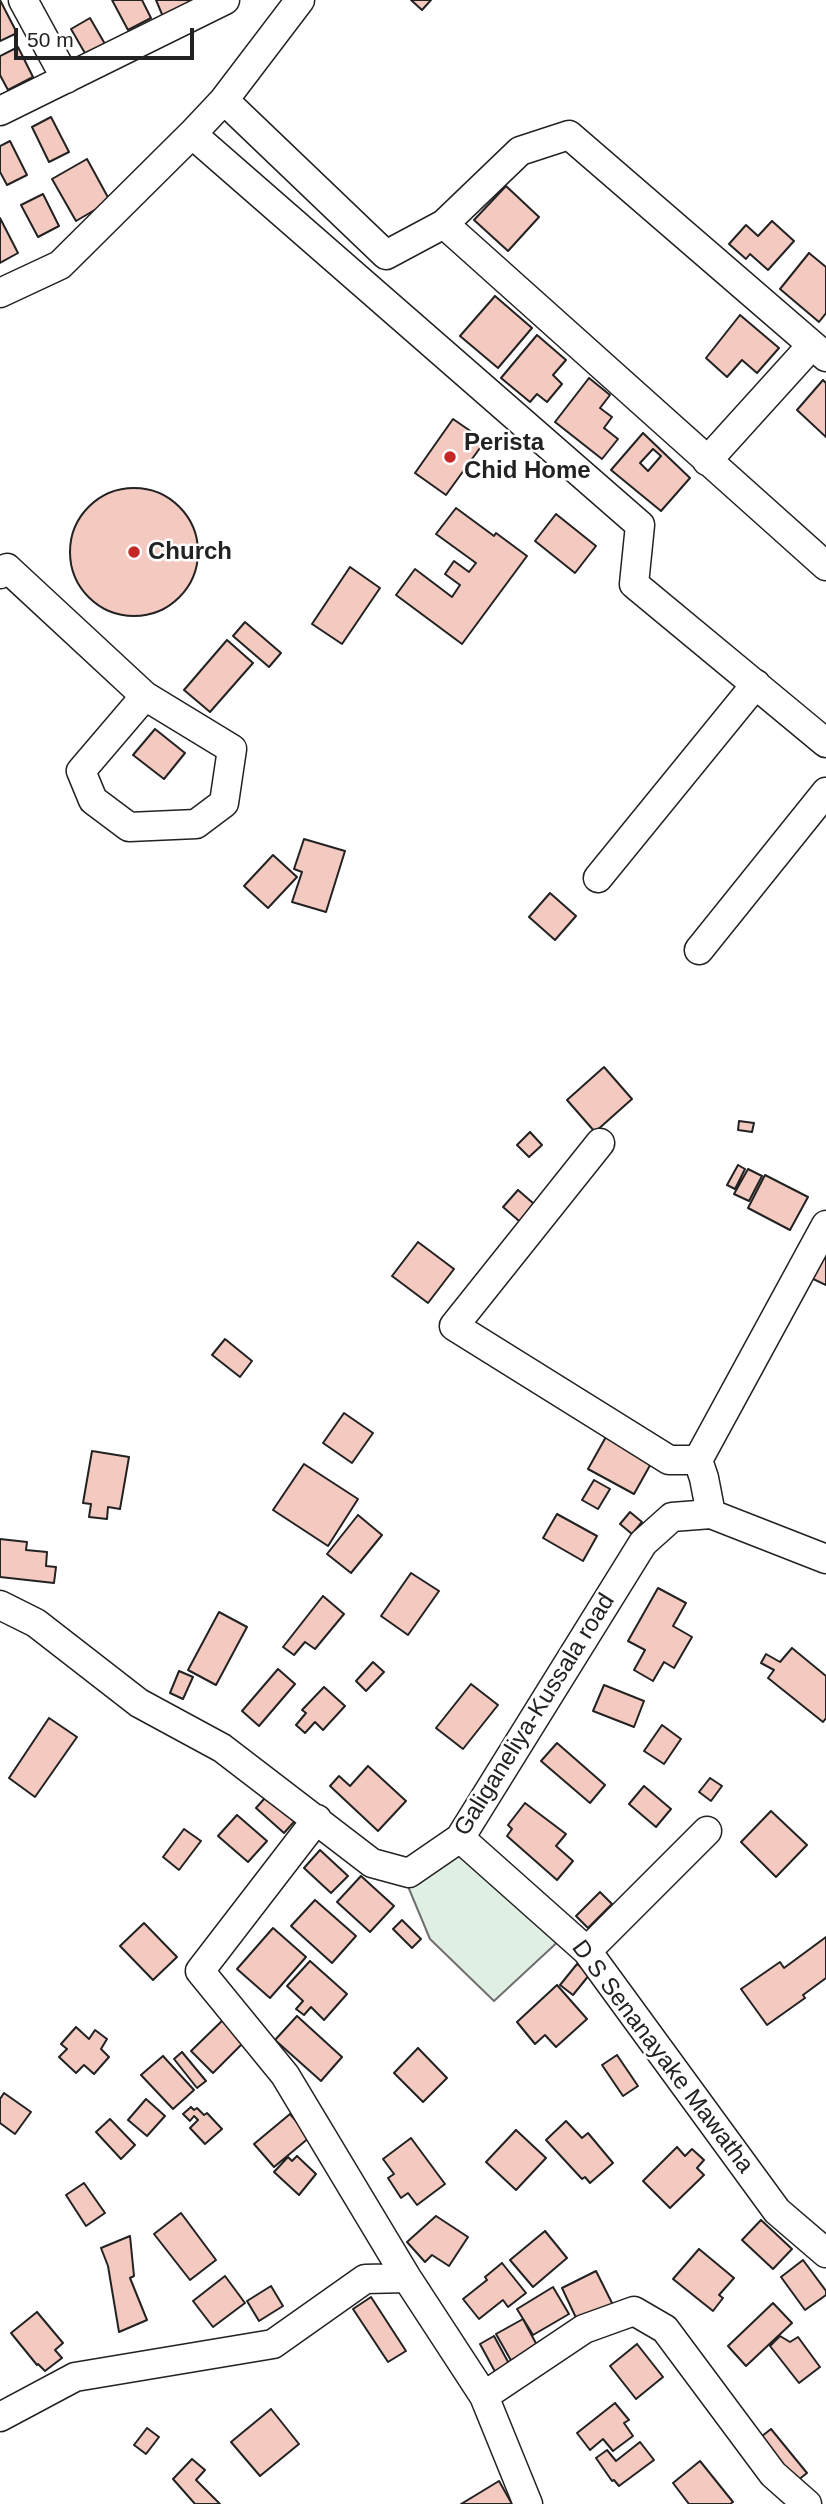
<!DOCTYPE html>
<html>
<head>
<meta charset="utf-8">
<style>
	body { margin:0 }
	#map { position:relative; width:826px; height:2504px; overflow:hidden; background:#fff; font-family:Helvetica,sans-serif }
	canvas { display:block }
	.scale { position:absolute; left:14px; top:28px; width:180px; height:32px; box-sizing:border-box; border:4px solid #222; border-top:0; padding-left:9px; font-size:21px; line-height:24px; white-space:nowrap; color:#222; -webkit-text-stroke:5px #fff; paint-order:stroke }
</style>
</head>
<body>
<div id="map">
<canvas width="826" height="2504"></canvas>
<div class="scale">50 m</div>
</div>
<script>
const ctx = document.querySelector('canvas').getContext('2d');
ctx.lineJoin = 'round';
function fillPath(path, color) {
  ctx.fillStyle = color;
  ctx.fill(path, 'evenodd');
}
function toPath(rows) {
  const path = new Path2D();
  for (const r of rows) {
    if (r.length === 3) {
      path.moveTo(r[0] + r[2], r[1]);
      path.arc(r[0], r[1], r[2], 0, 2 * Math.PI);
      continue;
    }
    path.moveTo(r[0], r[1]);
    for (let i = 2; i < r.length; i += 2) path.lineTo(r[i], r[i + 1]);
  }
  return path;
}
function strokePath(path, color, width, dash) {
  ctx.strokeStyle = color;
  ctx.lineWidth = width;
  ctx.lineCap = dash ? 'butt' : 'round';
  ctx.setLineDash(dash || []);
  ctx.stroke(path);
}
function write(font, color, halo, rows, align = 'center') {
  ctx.font = font + ' Helvetica,sans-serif';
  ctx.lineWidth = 5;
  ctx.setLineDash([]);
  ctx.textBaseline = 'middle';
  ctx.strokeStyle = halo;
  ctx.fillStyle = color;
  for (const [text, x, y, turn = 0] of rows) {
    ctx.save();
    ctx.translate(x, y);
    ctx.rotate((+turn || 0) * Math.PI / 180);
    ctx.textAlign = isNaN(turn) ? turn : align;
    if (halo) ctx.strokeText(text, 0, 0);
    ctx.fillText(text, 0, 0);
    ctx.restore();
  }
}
const green = toPath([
	[464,1849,563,1937,494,2001,430,1939,407,1884,464,1849]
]);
fillPath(green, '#e0efe3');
strokePath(green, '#6f6f6f', 2);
const building = toPath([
	[0,0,17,33,0,41,0,0],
	[112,0,142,0,151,18,128,30,112,0],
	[156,0,197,0,164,19,156,0],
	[411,0,431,0,422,10,411,0],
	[90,18,105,44,86,55,71,29,90,18],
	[18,47,33,77,8,90,0,75,0,56,18,47],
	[51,117,69,152,49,162,32,127,51,117],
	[10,141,27,175,7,185,0,172,0,146,10,141],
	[87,159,110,201,76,221,52,179,87,159],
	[506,186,539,217,508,251,474,220,506,186],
	[43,194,59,226,38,237,21,205,43,194],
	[0,218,18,253,0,263,0,218],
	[772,221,794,241,768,270,750,254,746,259,729,244,746,225,758,236,772,221],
	[809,253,826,267,826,313,819,322,780,289,809,253],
	[495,296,532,328,498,368,460,336,495,296],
	[740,315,779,348,757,373,742,360,727,377,706,358,740,315],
	[537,335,566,360,553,375,562,384,547,402,537,394,530,402,501,378,537,335],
	[589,378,610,395,600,408,612,417,604,428,618,439,602,459,555,422,589,378],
	[823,380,826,383,826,437,797,410,823,380],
	[453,419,485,441,446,495,415,473,453,419],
	[643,433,690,478,661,511,611,470,643,433],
	[653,449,661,456,648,471,640,463,653,449],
	[134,552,64],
	[456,508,494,536,496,533,527,556,462,644,396,595,415,569,452,597,460,585,445,574,454,561,469,572,476,563,436,534,456,508],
	[556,514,596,546,575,573,535,541,556,514],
	[350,567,380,588,342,644,312,624,350,567],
	[245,622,281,653,269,667,233,636,245,622],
	[227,640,253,663,210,712,184,690,227,640],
	[155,729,185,753,164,779,133,755,155,729],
	[304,839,345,851,326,912,292,902,302,872,294,869,304,839],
	[273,855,297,877,268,908,244,886,273,855],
	[550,893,576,916,555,940,529,917,550,893],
	[604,1067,632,1099,595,1132,567,1100,604,1067],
	[739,1121,754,1123,752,1132,738,1130,739,1121],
	[530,1132,542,1145,529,1157,517,1145,530,1132],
	[738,1165,745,1169,735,1189,727,1185,738,1165],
	[748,1169,762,1176,749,1201,734,1194,748,1169],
	[765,1175,808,1197,790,1230,748,1208,765,1175],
	[518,1190,541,1210,526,1227,503,1207,518,1190],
	[418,1242,454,1269,428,1303,392,1276,418,1242],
	[818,1253,826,1257,826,1285,807,1276,818,1253],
	[225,1339,252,1361,240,1377,212,1355,225,1339],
	[344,1413,373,1433,352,1463,323,1443,344,1413],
	[607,1435,653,1460,634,1494,588,1469,607,1435],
	[92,1451,129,1457,120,1509,108,1507,107,1519,89,1517,91,1504,83,1503,92,1451],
	[304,1464,358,1499,328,1546,273,1510,304,1464],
	[594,1480,610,1489,598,1509,582,1500,594,1480],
	[630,1512,642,1522,632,1534,620,1524,630,1512],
	[557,1514,597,1536,583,1561,543,1538,557,1514],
	[358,1515,382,1535,351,1573,327,1554,358,1515],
	[0,1539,27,1542,26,1550,47,1552,46,1566,56,1567,54,1583,0,1577,0,1539],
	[411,1573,439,1591,408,1635,381,1616,411,1573],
	[658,1588,686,1603,673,1626,692,1637,674,1668,664,1662,653,1681,634,1670,645,1650,628,1641,658,1588],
	[323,1596,344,1614,315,1649,305,1642,294,1655,283,1647,323,1596],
	[219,1612,247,1627,216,1685,188,1670,219,1612],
	[792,1648,826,1676,826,1718,823,1722,768,1678,774,1670,761,1663,766,1654,780,1662,792,1648],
	[373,1662,384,1672,366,1691,356,1681,373,1662],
	[278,1669,295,1684,259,1726,242,1711,278,1669],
	[179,1671,193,1677,183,1699,170,1693,179,1671],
	[471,1684,498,1705,463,1749,436,1728,471,1684],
	[604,1685,644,1701,634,1727,593,1711,604,1685],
	[324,1687,345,1706,323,1730,315,1722,305,1733,296,1725,306,1713,302,1710,324,1687],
	[49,1718,77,1737,35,1797,9,1778,49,1718],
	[662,1725,681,1739,664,1764,644,1751,662,1725],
	[557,1743,605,1785,590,1803,541,1761,557,1743],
	[368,1766,406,1801,378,1831,330,1786,339,1776,350,1786,368,1766],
	[710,1778,722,1786,711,1801,699,1792,710,1778],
	[644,1786,671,1809,656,1827,629,1804,644,1786],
	[273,1789,301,1814,284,1833,256,1808,273,1789],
	[525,1803,566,1834,556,1846,573,1861,557,1880,507,1836,512,1829,508,1825,525,1803],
	[771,1811,807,1845,776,1877,741,1842,771,1811],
	[237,1815,267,1841,248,1862,218,1836,237,1815],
	[184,1829,201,1841,179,1870,163,1857,184,1829],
	[320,1850,348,1876,331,1893,304,1868,320,1850],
	[361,1876,394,1906,370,1932,337,1902,361,1876],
	[600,1892,612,1904,588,1928,576,1916,600,1892],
	[315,1900,356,1936,332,1963,291,1926,315,1900],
	[402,1920,421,1939,412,1948,393,1929,402,1920],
	[144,1923,177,1957,153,1980,120,1946,144,1923],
	[273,1928,306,1957,270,1998,237,1969,273,1928],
	[826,1937,826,1978,803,1995,805,1998,767,2025,741,1989,780,1962,784,1968,826,1937],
	[310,1961,347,1994,324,2020,311,2007,304,2015,296,2009,303,2001,287,1986,310,1961],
	[577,1964,590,1974,573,1995,560,1985,577,1964],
	[557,1985,587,2019,556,2047,545,2035,535,2044,517,2022,557,1985],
	[297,2016,342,2057,321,2081,275,2040,297,2016],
	[226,2017,247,2039,213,2073,191,2051,226,2017],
	[76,2027,89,2039,95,2030,107,2039,101,2049,109,2057,94,2074,84,2065,76,2073,59,2057,67,2049,61,2044,76,2027],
	[418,2048,447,2078,423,2102,394,2073,418,2048],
	[182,2052,206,2081,197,2088,174,2059,182,2052],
	[617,2055,638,2086,623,2096,602,2065,617,2055],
	[163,2056,194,2090,173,2109,141,2075,163,2056],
	[4,2093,31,2112,15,2134,0,2123,0,2099,4,2093],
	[146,2099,165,2116,147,2136,128,2120,146,2099],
	[191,2107,194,2110,197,2108,204,2115,207,2113,222,2129,205,2144,190,2128,198,2120,194,2116,190,2121,183,2114,191,2107],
	[290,2114,310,2137,274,2167,254,2144,290,2114],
	[110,2119,135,2145,121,2159,96,2132,110,2119],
	[566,2121,582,2138,588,2133,613,2163,590,2183,585,2177,582,2179,546,2140,566,2121],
	[516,2130,546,2158,516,2190,486,2162,516,2130],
	[411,2138,445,2184,417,2205,408,2193,401,2198,388,2178,394,2174,383,2159,411,2138],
	[677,2147,685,2156,692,2149,704,2160,697,2168,704,2175,670,2208,643,2181,677,2147],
	[297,2156,316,2174,299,2195,274,2172,288,2157,292,2161,297,2156],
	[84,2183,105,2213,86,2226,66,2195,84,2183],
	[181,2213,216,2260,190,2280,154,2234,181,2213],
	[436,2216,468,2237,449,2266,432,2255,425,2262,407,2242,436,2216],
	[761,2220,792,2249,773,2269,742,2240,761,2220],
	[545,2231,567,2258,533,2287,510,2260,545,2231],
	[130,2236,134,2276,130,2278,147,2320,119,2332,108,2266,101,2248,130,2236],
	[699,2249,734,2278,719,2295,723,2298,713,2311,673,2279,699,2249],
	[803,2260,826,2291,826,2295,805,2310,781,2277,803,2260],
	[502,2263,526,2293,508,2307,503,2300,479,2319,463,2299,487,2280,485,2277,502,2263],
	[596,2271,613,2305,578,2322,562,2288,596,2271],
	[225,2276,245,2303,213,2327,193,2301,225,2276],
	[271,2286,283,2306,259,2321,247,2301,271,2286],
	[553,2287,569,2314,533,2335,517,2309,553,2287],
	[371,2297,406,2351,388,2362,353,2309,371,2297],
	[773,2303,792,2323,746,2366,728,2346,773,2303],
	[37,2312,63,2343,55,2350,62,2358,45,2371,38,2364,37,2365,11,2333,37,2312],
	[523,2319,539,2349,513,2364,496,2334,523,2319],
	[494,2336,513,2371,499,2379,480,2344,494,2336],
	[780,2336,790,2342,798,2337,820,2367,799,2383,770,2346,780,2336],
	[637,2344,663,2377,636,2399,610,2366,637,2344],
	[615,2403,629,2420,624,2423,633,2436,613,2451,603,2439,590,2450,577,2433,615,2403],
	[271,2409,299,2444,260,2476,231,2442,271,2409],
	[147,2428,159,2437,146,2454,134,2445,147,2428],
	[771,2429,807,2473,792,2485,757,2440,771,2429],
	[640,2442,654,2460,619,2486,614,2480,612,2481,596,2458,607,2450,616,2461,640,2442],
	[192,2459,205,2470,196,2480,220,2504,195,2504,173,2479,192,2459],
	[700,2461,733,2502,730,2504,689,2504,673,2483,700,2461],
	[499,2481,512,2504,461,2504,499,2481]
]);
fillPath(building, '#f3c9c0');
strokePath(building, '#222', 2);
const minor = toPath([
	[23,0,66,79],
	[224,100,386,255,444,224,826,566],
	[0,111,225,0],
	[192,134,640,525,634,584,826,743],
	[444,224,520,151,569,135,826,357],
	[0,293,60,265,192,134,224,100,300,0],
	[707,461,812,345],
	[0,574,7,568,145,696,232,749,224,803,196,824,129,827,93,800,81,771,145,696],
	[598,878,756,684],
	[699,950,826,792],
	[600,1143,454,1326,669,1460,698,1460],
	[698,1460,826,1225],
	[698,1460,704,1478,711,1514],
	[0,1605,36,1623,139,1703,222,1748,372,1863,409,1873,460,1838,643,1543,672,1517,711,1514,826,1559],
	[317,1819,200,1971,285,2075,407,2278,484,2396,528,2504],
	[460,1838,587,1951,777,2211,826,2253],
	[587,1951,707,1831],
	[484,2396,584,2329,634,2311,665,2329,773,2474,807,2504],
	[0,2417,75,2377,273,2344,365,2279,407,2278]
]);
strokePath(minor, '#222', 31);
strokePath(minor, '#fff', 28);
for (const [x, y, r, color] of [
	[450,457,7,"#c62828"],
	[134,552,7,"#c62828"]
]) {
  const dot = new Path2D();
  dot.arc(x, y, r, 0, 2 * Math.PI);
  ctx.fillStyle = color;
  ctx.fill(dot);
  strokePath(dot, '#fff', 2.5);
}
write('bold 24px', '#222', '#fff', [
	["Perista",464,443],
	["Chid Home",464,471],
	["Church",148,552]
], 'left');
write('24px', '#222', '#fff', [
	["Galiganeliya-Kussala road",535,1715,-58],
	["D S Senanayake Mawatha",662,2057,53]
]);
</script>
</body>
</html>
